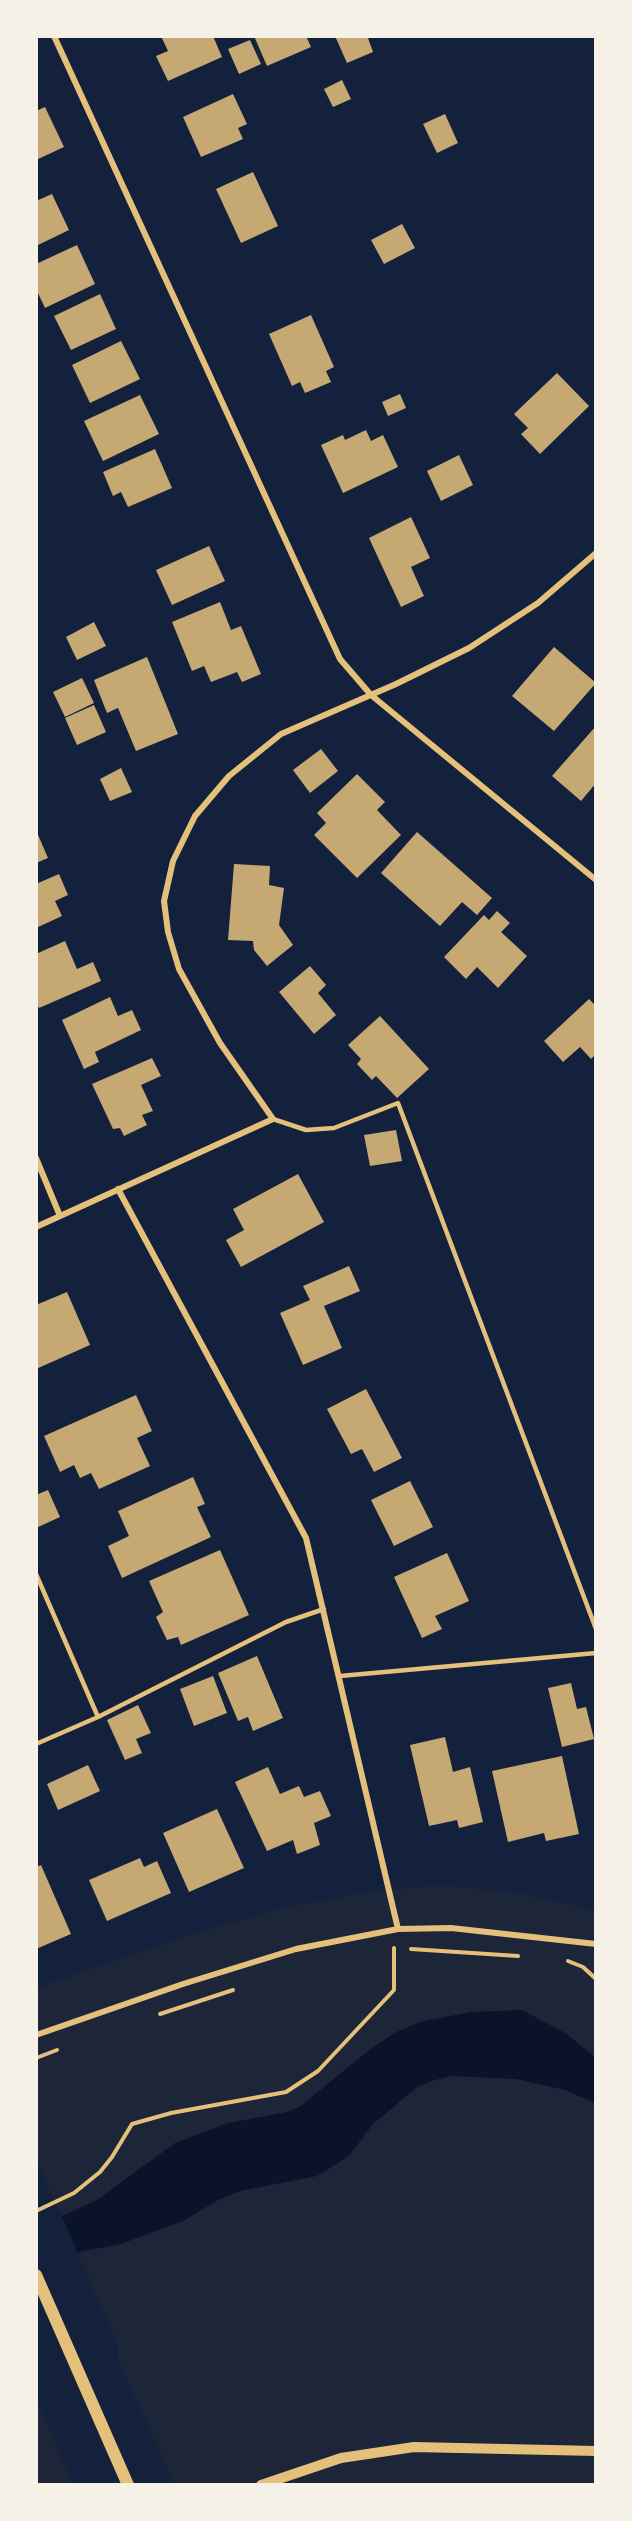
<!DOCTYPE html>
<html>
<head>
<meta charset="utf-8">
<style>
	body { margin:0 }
	#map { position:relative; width:632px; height:2521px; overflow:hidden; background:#14213d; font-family:"Varela Round",sans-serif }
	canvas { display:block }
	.frame { position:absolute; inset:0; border:38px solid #f6f1e7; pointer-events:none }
</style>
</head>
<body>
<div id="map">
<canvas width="632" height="2521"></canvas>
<div class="frame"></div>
</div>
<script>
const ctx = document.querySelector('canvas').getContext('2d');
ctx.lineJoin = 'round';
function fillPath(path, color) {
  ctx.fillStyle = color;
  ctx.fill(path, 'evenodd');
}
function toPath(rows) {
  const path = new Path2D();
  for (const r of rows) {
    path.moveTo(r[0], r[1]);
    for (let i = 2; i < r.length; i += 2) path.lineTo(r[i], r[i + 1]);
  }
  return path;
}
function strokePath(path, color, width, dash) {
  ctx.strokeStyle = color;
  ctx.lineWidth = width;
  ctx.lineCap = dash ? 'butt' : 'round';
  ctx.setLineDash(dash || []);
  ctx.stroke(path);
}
fillPath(toPath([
	[439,1885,517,1893,596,1910,596,2485,175,2485,117,2357,119,2347,36,2159,36,1988,195,1933,281,1908,370,1892],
	[36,2398,74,2485,36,2485]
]), '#1d2539');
fillPath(toPath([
	[522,2010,567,2034,596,2058,596,2104,565,2090,516,2079,451,2076,431,2081,416,2088,391,2109,373,2124,349,2156,317,2176,240,2191,218,2200,183,2221,118,2245,82,2251,36,2272,36,2228,97,2200,175,2143,228,2123,287,2112,301,2106,369,2050,394,2033,420,2022,471,2012]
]), '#0b132b');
fillPath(toPath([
	[61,2214,79,2256,36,2275,36,2225]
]), '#14213d');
fillPath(toPath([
	[161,36,213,36,222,57,168,81,156,56,168,51],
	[254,36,306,36,311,47,267,66],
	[335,36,371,36,368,38,373,52,347,63],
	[250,40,261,64,239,74,228,49],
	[342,80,351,99,333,107,324,89],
	[233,94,247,124,238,128,243,139,201,157,183,117],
	[45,107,64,147,36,160,36,111],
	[445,114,458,143,437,153,423,124],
	[253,172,278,226,241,243,216,189],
	[52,194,69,230,36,246,36,201],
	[402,224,415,248,384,264,371,240],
	[77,245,95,284,45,308,36,289,36,264],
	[100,294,116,329,71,350,54,316],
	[311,315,334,367,326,371,331,382,305,393,300,382,292,386,269,334],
	[121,341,140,379,90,403,72,365],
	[557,373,589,406,540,454,521,434,528,428,514,414],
	[400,394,406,408,388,416,382,402],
	[140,395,159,434,103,461,84,421],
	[366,430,371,441,383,435,398,467,343,493,321,445,343,435,345,440],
	[155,449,172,488,128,507,121,492,113,496,103,472],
	[459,455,473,485,441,501,427,471],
	[411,517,430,558,411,567,424,596,401,607,369,538],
	[209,546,225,581,172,605,156,570],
	[220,602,231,630,241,626,261,674,242,682,237,672,211,682,204,666,192,671,172,622],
	[94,622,106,646,77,660,66,637],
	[554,647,596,683,554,731,512,696],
	[147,657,178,734,136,751,118,708,107,713,94,680],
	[82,678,94,703,65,717,53,692],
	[94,705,106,732,77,745,65,718],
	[596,726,596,783,581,801,552,776],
	[321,749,338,771,310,793,293,770],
	[121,768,132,792,110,801,100,779],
	[357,774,385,802,377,810,401,835,357,878,314,835,326,823,317,813],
	[36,830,48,858,36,863],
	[417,832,492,898,477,915,462,902,440,926,381,873],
	[234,864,270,866,269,885,284,888,279,925,293,945,267,966,254,950,253,941,228,940],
	[59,874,68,895,55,901,62,916,36,928,36,884],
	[497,911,510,923,501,932,527,956,498,988,477,967,466,979,444,957,484,915,489,920],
	[65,941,77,969,93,962,101,981,39,1008,36,1002,36,954],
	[310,966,326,985,318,993,336,1015,314,1034,279,992],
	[110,997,118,1016,132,1010,141,1030,95,1052,99,1062,84,1069,62,1020],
	[589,999,596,1006,596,1054,591,1059,580,1047,563,1062,544,1041],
	[380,1016,429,1069,397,1098,376,1076,372,1080,357,1064,361,1059,348,1045],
	[152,1058,161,1076,141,1085,153,1111,142,1115,147,1125,124,1136,120,1128,113,1129,92,1084],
	[396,1130,402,1161,370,1166,364,1135],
	[298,1174,324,1222,241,1267,226,1240,244,1230,233,1209],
	[349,1266,360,1291,324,1306,342,1348,303,1365,280,1313,310,1300,303,1286],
	[67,1292,90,1345,36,1369,36,1305],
	[366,1389,402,1458,374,1472,362,1449,351,1454,327,1409],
	[136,1395,152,1431,137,1438,150,1466,99,1489,91,1473,80,1478,74,1465,60,1472,44,1436],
	[193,1477,205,1504,197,1507,211,1537,122,1578,108,1546,129,1536,118,1511],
	[410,1481,433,1527,394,1546,371,1500],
	[48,1490,60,1517,36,1528,36,1495],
	[220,1550,249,1615,181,1645,178,1637,167,1640,156,1617,163,1612,149,1581],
	[447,1553,469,1601,435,1616,442,1629,422,1638,394,1577],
	[257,1656,283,1718,253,1731,248,1717,238,1721,218,1673],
	[213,1676,227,1713,194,1726,180,1689],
	[571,1683,577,1709,586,1707,594,1739,562,1747,548,1688],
	[138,1705,151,1733,136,1739,142,1753,125,1760,107,1720],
	[445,1737,453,1772,470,1767,483,1822,459,1828,457,1820,429,1826,410,1745],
	[562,1756,579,1834,546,1841,544,1833,508,1842,492,1771],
	[88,1765,100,1791,58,1810,47,1784],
	[268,1767,280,1794,299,1786,304,1797,320,1791,331,1816,314,1823,320,1845,297,1854,293,1840,267,1851,235,1782],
	[217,1809,244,1868,189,1892,163,1833],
	[140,1858,144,1867,157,1861,171,1893,107,1921,89,1880],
	[41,1865,71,1934,36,1949,36,1867]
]), '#c6a872');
strokePath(toPath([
	[411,1949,518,1956],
	[568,1961,583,1967,596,1979],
	[160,2014,233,1990],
	[36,2058,57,2050],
	[36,2211,74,2193,100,2172,112,2157,132,2124,171,2113,286,2092,318,2071,394,1990,394,1948]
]), '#e5c07b', 4);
strokePath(toPath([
	[273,1119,306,1130,334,1128,398,1103,596,1629],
	[36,1574,98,1717],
	[340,1676,596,1653],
	[36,1744,98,1717,286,1622,324,1609]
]), '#e5c07b', 4.5);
strokePath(toPath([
	[54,36,340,659,371,695,596,880],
	[36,1158,60,1216],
	[118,1189,306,1538,398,1929],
	[36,1227,273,1119,220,1043,179,969,168,932,164,901,173,861,195,816,229,776,281,734,396,684,469,648,538,603,596,553],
	[36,2035,183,1984,296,1949,398,1929,451,1928,596,1944]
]), '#e5c07b', 6);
strokePath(toPath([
	[261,2485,341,2458,414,2447,596,2451]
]), '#e5c07b', 10);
strokePath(toPath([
	[36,2275,128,2485]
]), '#e5c07b', 12);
</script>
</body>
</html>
